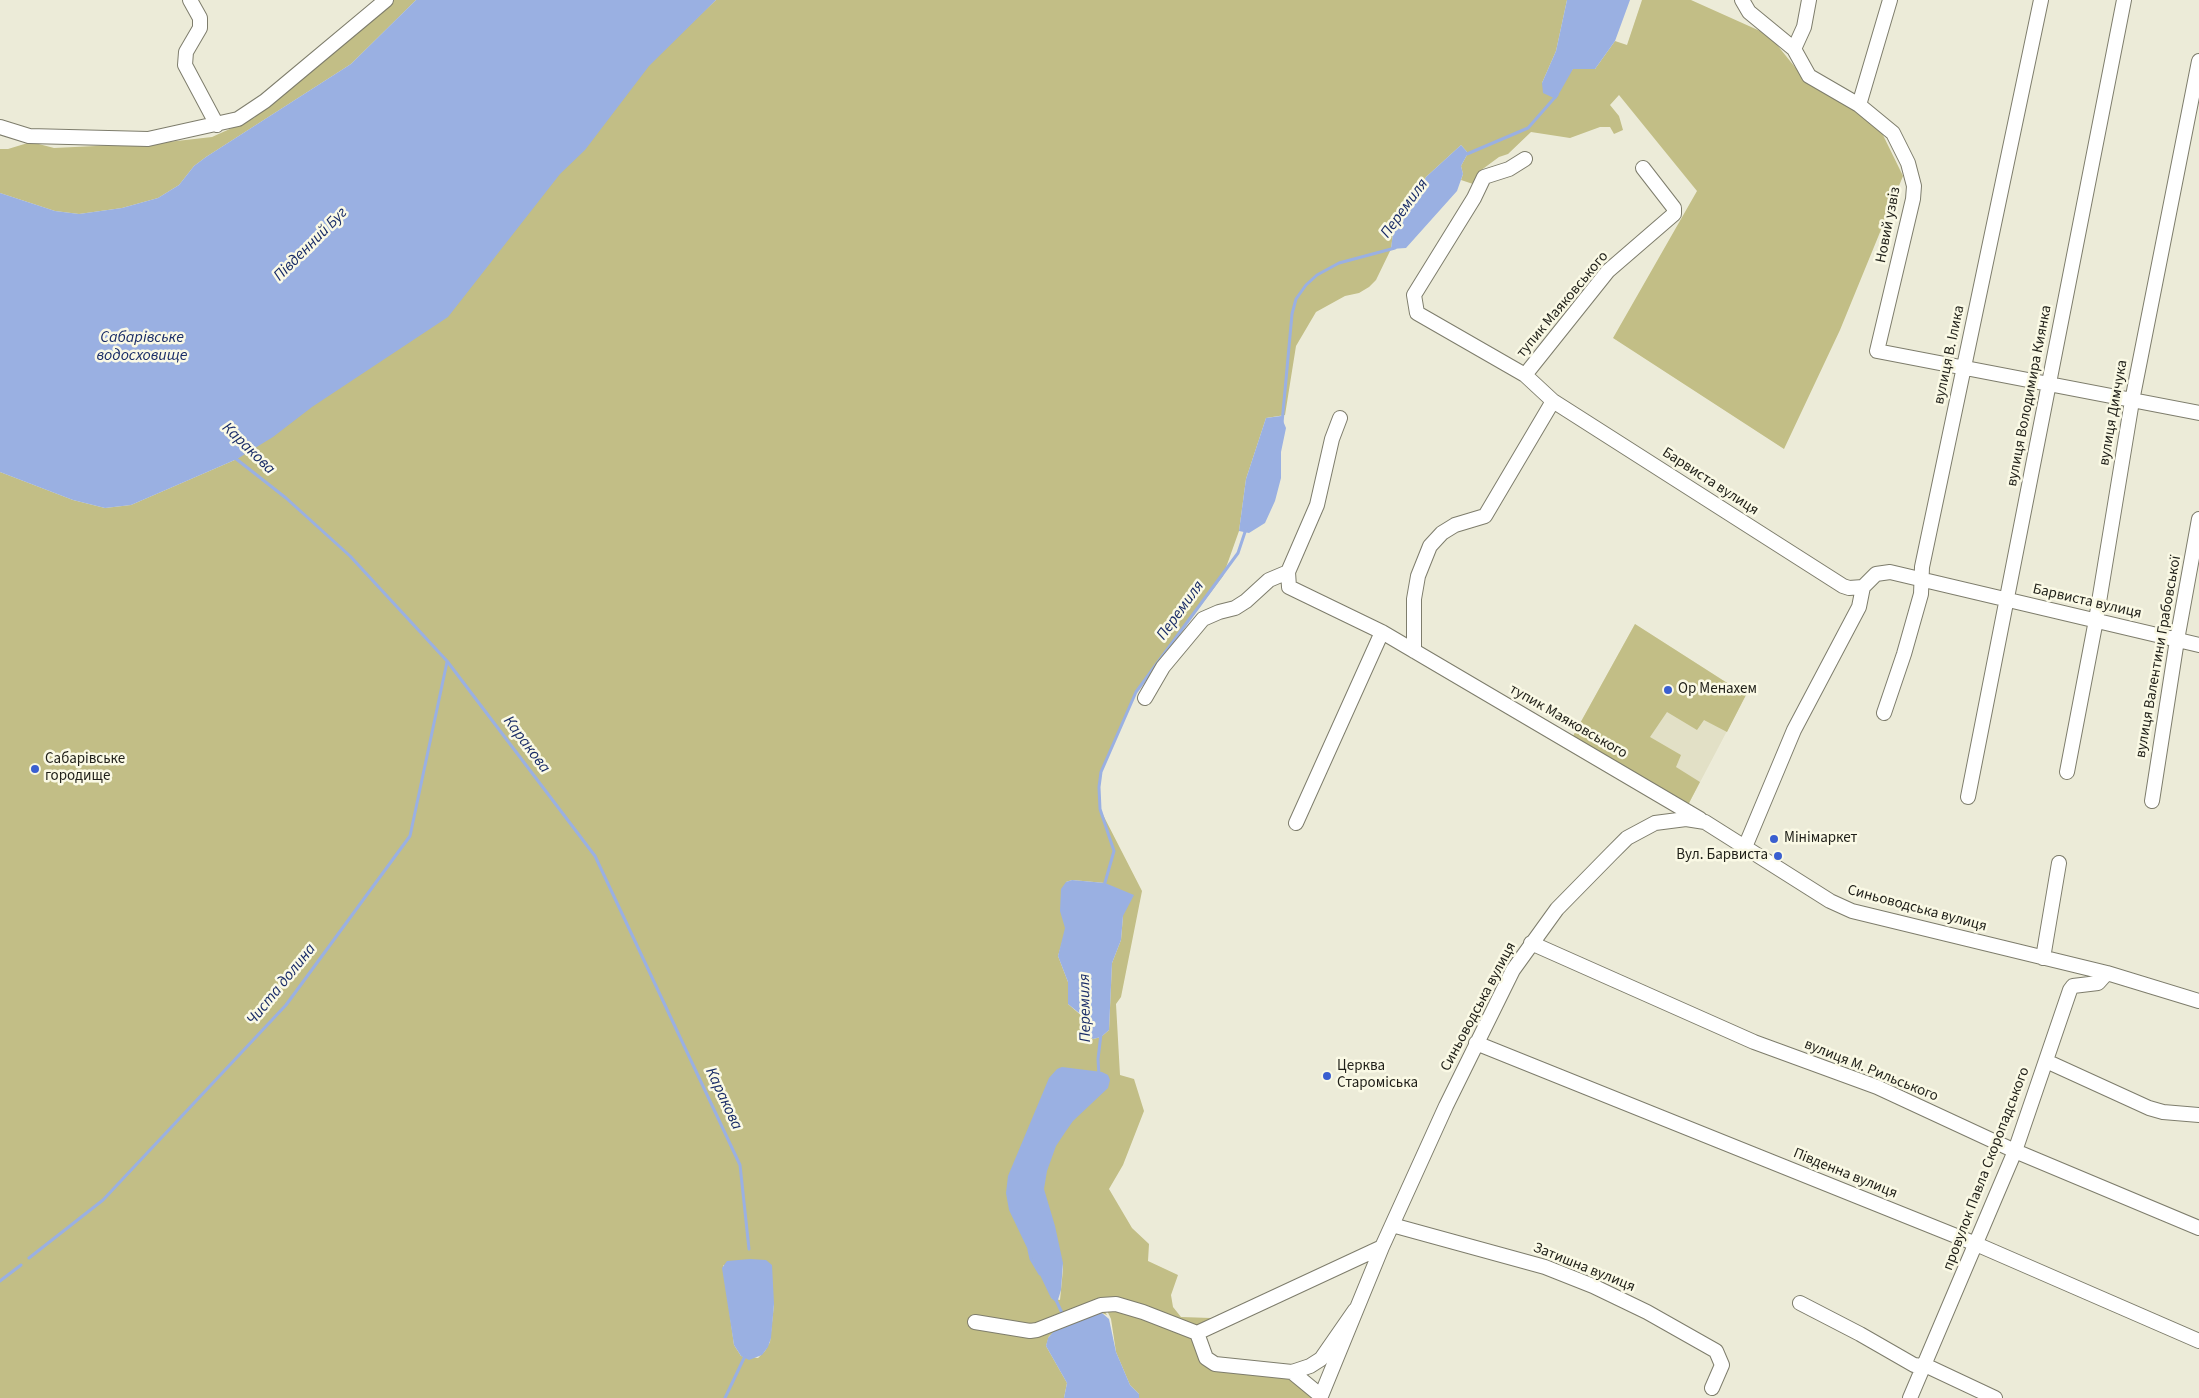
<!DOCTYPE html>
<html>
<head>
<meta charset="utf-8">
<style>
	body { margin:0 }
	canvas { display:block; background:#ecebd8 }
</style>
</head>
<body>
<canvas width="2199" height="1398"></canvas>
<script>
const ctx = document.querySelector('canvas').getContext('2d');
ctx.lineJoin = 'round';
function fillPath(path, color) {
  ctx.fillStyle = color;
  ctx.fill(path, 'evenodd');
}
function toPath(rows) {
  const path = new Path2D();
  for (const r of rows) {
    path.moveTo(r[0], r[1]);
    for (let i = 2; i < r.length; i += 2) path.lineTo(r[i], r[i + 1]);
  }
  return path;
}
function strokePath(path, color, width, dash) {
  ctx.strokeStyle = color;
  ctx.lineWidth = width;
  ctx.lineCap = dash ? 'butt' : 'round';
  ctx.setLineDash(dash || []);
  ctx.stroke(path);
}
function write(font, color, halo, rows, align = 'center') {
  ctx.font = font + ' "Source Sans 3",sans-serif';
  ctx.lineWidth = 5;
  ctx.setLineDash([]);
  ctx.textBaseline = 'middle';
  ctx.strokeStyle = halo;
  ctx.fillStyle = color;
  for (const [text, x, y, turn = 0] of rows) {
    ctx.save();
    ctx.translate(x, y);
    ctx.rotate((+turn || 0) * Math.PI / 180);
    ctx.textAlign = isNaN(turn) ? turn : align;
    if (halo) ctx.strokeText(text, 0, 0);
    ctx.fillText(text, 0, 0);
    ctx.restore();
  }
}
fillPath(toPath([
	[1635,624,1746,695,1688,805,1573,736]
]), '#e2e0c6');
fillPath(toPath([
	[389,0,416,0,351,64,206,157,194,166,179,185,158,198,122,208,79,214,55,211,0,193,0,149,8,149,31,142,54,148,159,143,212,137,254,118,296,79,371,22],
	[716,0,1567,0,1556,51,1542,83,1573,69,1595,69,1615,41,1627,45,1642,0,1691,0,1769,35,1807,82,1852,108,1882,133,1903,176,1840,330,1784,449,1613,338,1697,191,1619,95,1610,105,1619,116,1623,130,1614,134,1610,127,1600,127,1570,138,1531,132,1508,154,1499,157,1480,171,1473,184,1461,180,1463,174,1461,166,1468,153,1461,145,1426,177,1403,220,1393,233,1391,249,1376,280,1369,287,1359,293,1345,296,1316,312,1296,346,1285,415,1266,418,1246,479,1239,531,1223,576,1136,692,1101,772,1099,787,1100,809,1142,891,1121,997,1116,1004,1120,1075,1134,1079,1144,1111,1123,1165,1109,1189,1132,1228,1149,1244,1148,1261,1178,1275,1171,1295,1173,1307,1181,1317,1211,1318,1215,1325,1197,1334,1206,1358,1292,1372,1324,1398,1139,1398,1139,1394,1130,1385,1116,1352,1111,1319,1104,1304,1104,1310,1107,1315,1102,1313,1068,1325,1049,1336,1046,1346,1067,1383,1064,1398,0,1398,0,472,73,500,105,508,131,505,237,459,527,177],
	[1072,880,1105,883,1123,916,1121,940,1112,963,1109,1030,1101,1037,1093,1039,1090,1036,1082,1016,1068,1004,1068,982,1058,956,1065,933,1066,882],
	[1063,1263,1063,1269,1060,1300,1051,1298],
	[723,1265,774,1304,770,1342,765,1351,758,1358,741,1356,734,1345],
	[1635,624,1746,695,1727,732,1704,720,1697,730,1667,712,1650,737,1681,755,1676,767,1700,782,1688,805,1573,736]
]), '#c2be86');
fillPath(toPath([
	[416,0,716,0,649,66,585,150,560,174,448,317,312,407,273,437,237,459,131,505,105,508,73,500,0,472,0,193,55,211,79,214,122,208,158,198,179,185,194,166,206,157,351,64],
	[1567,0,1630,0,1615,41,1595,69,1573,69,1556,99,1543,93,1542,83,1556,51],
	[1461,145,1468,153,1461,166,1463,174,1457,191,1406,248,1391,249,1393,233,1403,220,1426,177],
	[1281,416,1286,428,1281,452,1281,478,1275,501,1265,523,1249,533,1239,531,1246,479,1266,418],
	[1072,880,1105,883,1134,895,1123,916,1121,940,1112,963,1109,1030,1101,1037,1093,1039,1090,1036,1083,1016,1068,1004,1068,982,1058,956,1065,928,1060,911,1061,889,1066,882],
	[1062,1067,1102,1072,1108,1075,1110,1080,1108,1088,1073,1121,1066,1131,1056,1146,1047,1171,1044,1189,1055,1226,1063,1263,1061,1290,1057,1303,1051,1298,1009,1210,1006,1193,1008,1176,1049,1078,1057,1069],
	[750,1259,766,1260,772,1265,774,1304,771,1338,768,1347,762,1355,749,1360,741,1356,734,1345,722,1268,727,1261],
	[1096,1313,1102,1313,1109,1319,1116,1352,1130,1385,1139,1394,1139,1398,1064,1398,1067,1383,1046,1346,1048,1338,1053,1332]
]), '#9ab0e2');
strokePath(toPath([
	[1467,154,1528,128,1557,95],
	[1282,423,1292,314,1296,299,1306,285,1317,275,1339,263,1395,248,1397,246],
	[235,458,286,498,350,556,447,661,595,856,740,1165,749,1249],
	[1104,886,1114,851,1100,809,1099,787,1101,772,1136,692,1238,553,1246,529],
	[1099,1075,1098,1059,1101,1034],
	[1029,1250,1031,1259,1040,1274],
	[29,1258,103,1200,286,1005,410,836,447,662],
	[0,1281,21,1265],
	[1056,1300,1062,1313],
	[725,1398,745,1356]
]), '#9ab0e2', 3);
const minor = toPath([
	[190,0,200,18,200,28,186,52,185,65,217,125],
	[1742,0,1749,12,1794,49,1809,76,1859,105,1893,133,1908,163,1914,186,1913,199,1877,351,2199,413],
	[1794,49,1804,27,1809,0],
	[1859,105,1890,0],
	[0,127,29,136,148,139,238,119,265,101,386,0],
	[1525,159,1509,169,1484,177,1474,198,1414,295,1417,313,1525,375,1553,401,1843,586,1849,588,1863,587,1876,574,1890,572,2199,645],
	[1525,375,1608,271,1674,214,1674,208,1643,168],
	[1340,418,1332,439,1317,505,1288,572,1289,587,1382,632,1700,819],
	[1414,651,1414,599,1418,576,1430,546,1442,533,1455,525,1485,516,1553,401],
	[1145,698,1163,667,1203,619,1219,612,1235,608,1246,601,1269,580,1288,572],
	[1884,713,1904,654,1921,594,1922,567,2041,0],
	[2067,772,2096,620,2132,401,2199,61],
	[1968,797,2124,0],
	[2152,801,2177,640,2199,519],
	[1296,823,1382,632],
	[1745,847,1794,730,1859,607,1863,587],
	[1531,943,1754,1042,1877,1087,2015,1151,2199,1228],
	[2043,958,2059,863],
	[1476,1043,1976,1244,2199,1341],
	[2046,1061,2149,1108,2163,1112,2199,1115],
	[1392,1225,1545,1267,1593,1286,1647,1312,1716,1351,1722,1365,1712,1388],
	[1800,1303,1860,1334,1914,1365,1929,1367,1995,1398],
	[1355,1310,1321,1359,1310,1366,1292,1372,1321,1396,1382,1247,1446,1106,1513,970,1557,909,1611,854,1627,838,1655,823,1686,819,1705,822,1830,901,1852,911,2107,973,2199,1001],
	[975,1322,1030,1331,1037,1330,1101,1305,1116,1304,1143,1312,1197,1333],
	[1292,1372,1215,1364,1206,1358,1197,1333,1382,1247],
	[1910,1398,2015,1151,2070,990,2073,986,2098,983,2107,973]
]);
strokePath(minor, '#7e7d6c', 16);
strokePath(minor, '#fff', 14);
for (const [x, y, r, color] of [
	[1668,690,5,"#3a5fd0"],
	[35,769,5,"#3a5fd0"],
	[1774,839,5,"#3a5fd0"],
	[1778,856,5,"#3a5fd0"],
	[1327,1076,5,"#3a5fd0"]
]) {
  const dot = new Path2D();
  dot.arc(x, y, r, 0, 2 * Math.PI);
  ctx.fillStyle = color;
  ctx.fill(dot);
  strokePath(dot, '#faf9e5', 2);
}
write('15px', '#1f1f18', '#faf9e5', [
	["Новий узвіз",1889,225,-79],
	["тупик Маяковського",1563,305,-50],
	["вулиця В. Ілика",1950,355,-78],
	["вулиця Володимира Киянка",2030,396,-79],
	["вулиця Димчука",2114,413,-80],
	["Барвиста вулиця",1710,482,33],
	["Барвиста вулиця",2087,602,13],
	["вулиця Валентини Грабовської",2159,657,-80],
	["тупик Маяковського",1568,722,30],
	["Синьоводська вулиця",1917,909,15],
	["Синьоводська вулиця",1479,1007,-62],
	["вулиця М. Рильського",1871,1071,22],
	["провулок Павла Скоропадського",1987,1169,-69],
	["Південна вулиця",1845,1174,22],
	["Затишна вулиця",1584,1268,22]
]);
write('15px', '#1f1f18', '#faf9e5', [
	["Ор Менахем",1678,690],
	["Сабарівське",45,760],
	["городище",45,777],
	["Мінімаркет",1784,839],
	["Вул. Барвиста",1768,856,"right"],
	["Церква",1337,1067],
	["Староміська",1337,1084]
], 'left');
write('italic 16px', '#192c67', '#faf9e5', [
	["Перемиля",1405,209,-54],
	["Південний Буг",311,245,-45],
	["Сабарівське",142,338],
	["водосховище",142,356],
	["Каракова",248,449,44],
	["Перемиля",1181,611,-54],
	["Каракова",526,745,53],
	["Чиста долина",282,985,-51],
	["Перемиля",1086,1008,-91],
	["Каракова",723,1099,65]
]);
</script>
</body>
</html>
